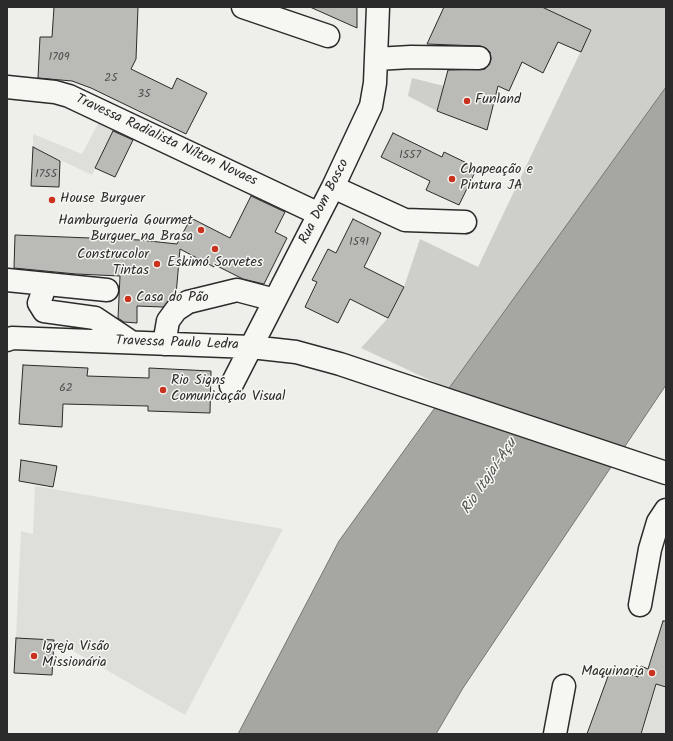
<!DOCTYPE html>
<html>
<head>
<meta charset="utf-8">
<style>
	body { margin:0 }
	#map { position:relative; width:673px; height:741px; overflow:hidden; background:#eeeeea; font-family:Kalam,sans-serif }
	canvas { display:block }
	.frame { position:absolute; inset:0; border:8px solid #2b2b2b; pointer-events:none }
</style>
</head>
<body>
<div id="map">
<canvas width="673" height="741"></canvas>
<div class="frame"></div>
</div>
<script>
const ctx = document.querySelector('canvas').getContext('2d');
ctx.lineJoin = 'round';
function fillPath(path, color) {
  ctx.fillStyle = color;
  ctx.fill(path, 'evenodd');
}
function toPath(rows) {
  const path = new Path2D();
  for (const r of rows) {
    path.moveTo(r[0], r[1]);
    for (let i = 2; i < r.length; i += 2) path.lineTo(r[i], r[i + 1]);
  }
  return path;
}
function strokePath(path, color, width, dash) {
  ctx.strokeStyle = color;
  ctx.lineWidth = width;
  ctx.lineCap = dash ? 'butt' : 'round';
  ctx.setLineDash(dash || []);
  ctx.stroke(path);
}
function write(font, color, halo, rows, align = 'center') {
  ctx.font = font + ' Kalam,sans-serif';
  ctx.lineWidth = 3;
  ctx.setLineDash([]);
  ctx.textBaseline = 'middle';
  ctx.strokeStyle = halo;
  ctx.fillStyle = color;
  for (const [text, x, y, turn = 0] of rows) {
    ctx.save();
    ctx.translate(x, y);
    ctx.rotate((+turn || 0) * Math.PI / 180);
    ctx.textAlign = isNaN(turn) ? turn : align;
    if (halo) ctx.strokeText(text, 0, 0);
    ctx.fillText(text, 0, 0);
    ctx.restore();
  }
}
fillPath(toPath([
	[99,122,114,130,92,175,33,147,33,134,82,154],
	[35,486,283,529,185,715,54,640,16,638,21,531,33,534],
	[657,684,666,687,666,734,642,734]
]), '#dededb');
fillPath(toPath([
	[542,7,666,7,666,87,449,389,361,348,388,318,404,287,420,239,478,267,591,30],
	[412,78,444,86,437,111,408,96]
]), '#cececa');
const water = toPath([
	[666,87,666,385,463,688,436,734,238,734,339,541,666,87]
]);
fillPath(water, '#a6a6a3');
strokePath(water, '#757573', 1);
const building = toPath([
	[54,7,138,7,136,59,131,69,172,89,177,78,207,93,186,134,91,88,72,81,38,78,40,37,52,37,54,7],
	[310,7,357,7,357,28,310,7],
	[444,7,542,7,591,30,581,52,558,42,543,73,522,62,509,91,498,86,487,130,437,111,448,70,485,69,489,65,491,59,490,52,486,48,480,46,427,44,444,7],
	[113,131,133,140,115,177,95,168,113,131],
	[393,133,442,157,444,152,477,168,459,205,426,190,430,181,381,157,393,133],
	[33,147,60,161,59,187,31,186,33,147],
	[251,196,285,212,275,232,287,238,264,284,243,279,215,265,214,267,180,249,176,295,163,307,137,306,137,323,124,322,118,318,120,276,76,274,14,268,15,235,140,240,177,244,191,218,230,238,251,196],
	[353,219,381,233,364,267,404,287,388,318,350,299,338,323,305,307,317,282,312,280,328,249,336,253,353,219],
	[23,365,88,368,87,376,149,378,149,368,211,371,210,413,148,411,148,406,63,404,62,427,19,424,23,365],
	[21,460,57,466,53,487,19,481,21,460],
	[663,621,666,621,666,687,656,684,641,734,587,734,611,668,638,677,641,666,648,669,663,621],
	[16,638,54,640,52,675,14,673,16,638]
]);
fillPath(building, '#babab7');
strokePath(building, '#2b2b2b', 1);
const minor = toPath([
	[243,7,328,36],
	[376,59,411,57,479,58],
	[7,87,55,92,69,96,319,214],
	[333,187,405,220,465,222],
	[7,280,107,290],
	[46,284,39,303,44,311,95,318,131,342],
	[7,340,12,338,251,347,296,352,340,364,666,473],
	[164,344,168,321,176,310,188,302,237,290,275,300],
	[231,386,333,187,371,106,375,83,378,7],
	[640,605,650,549,658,522,666,510],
	[555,734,564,686]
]);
strokePath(minor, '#2b2b2b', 25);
strokePath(minor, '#f6f6f2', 22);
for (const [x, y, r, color] of [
	[467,101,4,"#c8321e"],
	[452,179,4,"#c8321e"],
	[52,200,4,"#c8321e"],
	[201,230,4,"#c8321e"],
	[215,249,4,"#c8321e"],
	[157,264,4,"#c8321e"],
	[128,299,4,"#c8321e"],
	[163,390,4,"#c8321e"],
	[34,656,4,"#c8321e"],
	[652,673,4,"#c8321e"]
]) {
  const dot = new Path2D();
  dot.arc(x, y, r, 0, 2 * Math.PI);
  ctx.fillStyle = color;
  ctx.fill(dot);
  strokePath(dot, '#f6f6f2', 1.5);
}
write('12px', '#4f4f4e', null, [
	["1709",59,58],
	["25",111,79],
	["35",144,95],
	["1557",410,156],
	["1755",46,175],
	["1591",359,243],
	["62",66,389]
]);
write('14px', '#2b2b2b', '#f6f6f2', [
	["Funland",475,101],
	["Chapeação e",460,171],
	["Pintura JA",460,187],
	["House Burguer",60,200],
	["Hamburgueria Gourmet",193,222,"right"],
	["Burguer na Brasa",193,238,"right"],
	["Construcolor",149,256,"right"],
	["Tintas",149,272,"right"],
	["Eskimó Sorvetes",215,264,"center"],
	["Casa do Pão",136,299],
	["Rio Signs",171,382],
	["Comunicação Visual",171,398],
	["Igreja Visão",42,648],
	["Missionária",42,664],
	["Maquinaria",644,673,"right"]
], 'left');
write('14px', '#2b2b2b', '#f6f6f2', [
	["Travessa Radialista Nílton Novaes",166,141,25],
	["Rua Dom Bosco",325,202,-63],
	["Travessa Paulo Ledra",177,344,2]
]);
write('italic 15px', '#565655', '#f6f6f2', [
	["Rio Itajaí-Açu",490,477,-56]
]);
</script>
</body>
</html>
